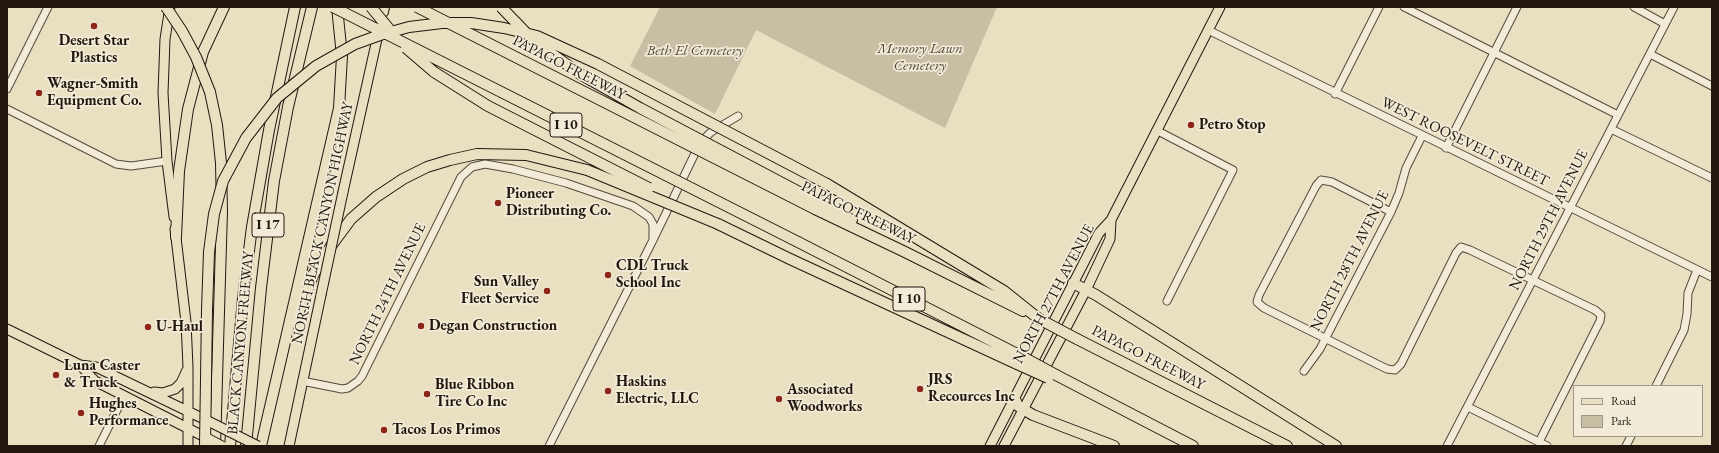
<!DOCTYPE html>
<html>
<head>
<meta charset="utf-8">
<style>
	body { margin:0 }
	#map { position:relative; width:1719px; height:453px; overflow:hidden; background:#e9e0c2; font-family:"EB Garamond",serif }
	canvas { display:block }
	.frame { position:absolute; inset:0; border:8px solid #22170e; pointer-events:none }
	.legend { position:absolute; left:1573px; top:385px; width:130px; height:52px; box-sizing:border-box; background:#f1ebd7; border:1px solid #9e9687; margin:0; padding:5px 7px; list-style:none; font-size:12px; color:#22170e }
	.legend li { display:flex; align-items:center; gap:8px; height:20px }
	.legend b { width:20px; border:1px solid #9e9687 }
</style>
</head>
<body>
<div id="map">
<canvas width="1719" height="453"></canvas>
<div class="frame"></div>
<ul class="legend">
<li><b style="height:5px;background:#e9e0c2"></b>Road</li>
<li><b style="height:11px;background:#c7bea3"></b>Park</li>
</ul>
</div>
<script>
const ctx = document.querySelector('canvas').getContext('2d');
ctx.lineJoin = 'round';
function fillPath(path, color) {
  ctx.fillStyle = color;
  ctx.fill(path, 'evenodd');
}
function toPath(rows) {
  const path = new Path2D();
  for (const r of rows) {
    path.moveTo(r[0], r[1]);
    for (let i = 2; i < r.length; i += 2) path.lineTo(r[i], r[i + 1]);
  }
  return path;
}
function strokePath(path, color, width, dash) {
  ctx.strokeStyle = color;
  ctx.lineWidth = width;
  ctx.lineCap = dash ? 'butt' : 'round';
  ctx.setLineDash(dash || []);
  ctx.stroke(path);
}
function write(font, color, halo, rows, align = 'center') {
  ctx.font = font + ' "EB Garamond",serif';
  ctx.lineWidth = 3.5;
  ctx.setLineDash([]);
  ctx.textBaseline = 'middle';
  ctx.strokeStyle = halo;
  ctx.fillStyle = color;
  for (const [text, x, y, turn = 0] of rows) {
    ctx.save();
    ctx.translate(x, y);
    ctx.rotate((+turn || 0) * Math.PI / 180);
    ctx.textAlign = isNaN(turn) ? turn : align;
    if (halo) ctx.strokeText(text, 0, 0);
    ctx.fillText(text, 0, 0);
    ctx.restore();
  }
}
fillPath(toPath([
	[660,7,997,7,945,128,756,30,715,114,630,66]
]), '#c7bea3');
const minor = toPath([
	[1404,7,1618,115],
	[1634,7,1665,24],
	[1208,30,1712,277],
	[1650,54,1712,86],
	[7,89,48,7],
	[1335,94,1379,7],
	[7,109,116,164,131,166,167,161],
	[1611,129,1712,178],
	[1156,130,1233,170,1167,301],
	[1446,148,1517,7],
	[1391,212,1332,182,1321,180,1316,186,1259,295,1257,302,1264,308,1387,369,1395,370,1401,364,1456,253,1461,247,1470,250,1595,310,1601,315,1600,321,1539,442],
	[1304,371,1320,349,1391,212,1399,193,1406,168,1422,136],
	[302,381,342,389,348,388,358,381,362,376,461,177,472,167,485,164,513,169,566,183,633,206,649,217,653,224,653,240],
	[1656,386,1684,330,1687,314,1688,293,1697,270],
	[1468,407,1547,446],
	[99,446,124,396],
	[549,446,653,240,700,143,711,132,738,116],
	[1447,446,1674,7],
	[1626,446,1631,436]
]);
const major = toPath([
	[170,7,165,39,163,93,167,161,174,217],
	[343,192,379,30],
	[175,229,186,322,188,367,188,446],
	[7,329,80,365,96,367,206,420],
	[80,365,95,381,205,437],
	[154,392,163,393,175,389,181,383,187,370],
	[289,446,321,295],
	[990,446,1099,233,1111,220,1220,7],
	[1004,446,1086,290,1110,239,1111,220]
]);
const highway = toPath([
	[383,12,384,7],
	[434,72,488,106,592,159],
	[210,92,217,125,221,163,222,211,215,446],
	[827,184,1004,291,1039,319],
	[818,202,852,220],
	[815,209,905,252,1023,311],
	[718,224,790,259,1017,364],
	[176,237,179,171,188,109,203,52,224,7],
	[798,242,1021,356],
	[1073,283,1096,295,1336,446],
	[296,319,313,275,331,246,351,219,376,197,403,179,427,167,450,160,477,154,526,155,587,170],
	[1077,339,1287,446],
	[1056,375,1193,446],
	[1015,399,1018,406,1033,415,1114,446],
	[230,446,243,298,252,227,269,130,295,7],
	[246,446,261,288,274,181,288,107,312,7],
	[261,446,339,108,342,56,337,7]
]);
strokePath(minor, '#54493b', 9);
strokePath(major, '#22170e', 11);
strokePath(highway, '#22170e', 12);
strokePath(minor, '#f1ebd7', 7);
strokePath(major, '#e9e0c2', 9);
strokePath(highway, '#e9e0c2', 10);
const majorBridge = toPath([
	[321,295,343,192],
	[206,420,258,446],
	[205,437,222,446]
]);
const highwayBridge = toPath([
	[166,7,182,31,196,57,210,92],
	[333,7,798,242],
	[371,7,394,35],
	[417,7,815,209],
	[501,7,533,40,580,74,640,108,818,202],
	[406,48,434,72],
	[592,159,649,188],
	[587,170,718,224],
	[1039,319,1077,339],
	[1021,356,1056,375],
	[1017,364,1048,378],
	[205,446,207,310,209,252,214,214,223,181,246,138,277,98,316,66,355,44,380,35,409,27,442,23,471,23,504,28,537,36,598,64,827,184]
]);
strokePath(majorBridge, '#22170e', 11, []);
strokePath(highwayBridge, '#22170e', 12, []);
strokePath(majorBridge, '#e9e0c2', 9);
strokePath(highwayBridge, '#e9e0c2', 10);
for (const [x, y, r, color] of [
	[94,26,4,"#8f2418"],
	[39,93,4,"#8f2418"],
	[1191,125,4,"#8f2418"],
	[498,203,4,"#8f2418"],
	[608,275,4,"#8f2418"],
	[547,291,4,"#8f2418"],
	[421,326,4,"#8f2418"],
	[148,327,4,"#8f2418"],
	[56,375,4,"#8f2418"],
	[920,389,4,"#8f2418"],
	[608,391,4,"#8f2418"],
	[427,394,4,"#8f2418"],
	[779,399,4,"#8f2418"],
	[81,413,4,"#8f2418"],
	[384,430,4,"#8f2418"]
]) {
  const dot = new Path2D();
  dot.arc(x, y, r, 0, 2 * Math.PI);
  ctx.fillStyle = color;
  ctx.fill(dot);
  strokePath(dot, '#f1ebd7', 1.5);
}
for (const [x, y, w] of [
	[566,125,32],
	[268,225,32],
	[909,299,32]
]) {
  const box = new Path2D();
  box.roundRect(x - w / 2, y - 12, w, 24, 3);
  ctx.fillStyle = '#f1ebd7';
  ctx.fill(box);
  strokePath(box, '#22170e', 1);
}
write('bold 14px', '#22170e', null, [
	["I 10",566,125],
	["I 17",268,225],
	["I 10",909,299]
]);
write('bold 15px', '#22170e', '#f1ebd7', [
	["Desert Star",94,41,"center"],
	["Plastics",94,58,"center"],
	["Wagner-Smith",47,84],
	["Equipment Co.",47,101],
	["Petro Stop",1199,125],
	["Pioneer",506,194],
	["Distributing Co.",506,211],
	["CDL Truck",616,266],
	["School Inc",616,283],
	["Sun Valley",539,282,"right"],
	["Fleet Service",539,299,"right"],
	["Degan Construction",429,326],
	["U-Haul",156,327],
	["Luna Caster",64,366],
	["& Truck",64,383],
	["JRS",928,380],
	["Recources Inc",928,397],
	["Haskins",616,382],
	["Electric, LLC",616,399],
	["Blue Ribbon",435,385],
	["Tire Co Inc",435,402],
	["Associated",787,390],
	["Woodworks",787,407],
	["Hughes",89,404],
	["Performance",89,421],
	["Tacos Los Primos",392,430]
], 'left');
write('italic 15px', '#54493b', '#f1ebd7', [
	["Memory Lawn",920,49],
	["Cemetery",920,66],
	["Beth El Cemetery",695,51]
]);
write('15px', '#22170e', '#f1ebd7', [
	["PAPAGO FREEWAY",569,68,27],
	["WEST ROOSEVELT STREET",1465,142,26],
	["PAPAGO FREEWAY",858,213,26],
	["NORTH 29TH AVENUE",1549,220,-63],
	["NORTH BLACK CANYON HIGHWAY",323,223,-78],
	["NORTH 28TH AVENUE",1350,261,-63],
	["NORTH 24TH AVENUE",388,294,-64],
	["NORTH 27TH AVENUE",1054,294,-62],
	["BLACK CANYON FREEWAY",241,343,-85],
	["PAPAGO FREEWAY",1148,358,27]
]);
</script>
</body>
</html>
